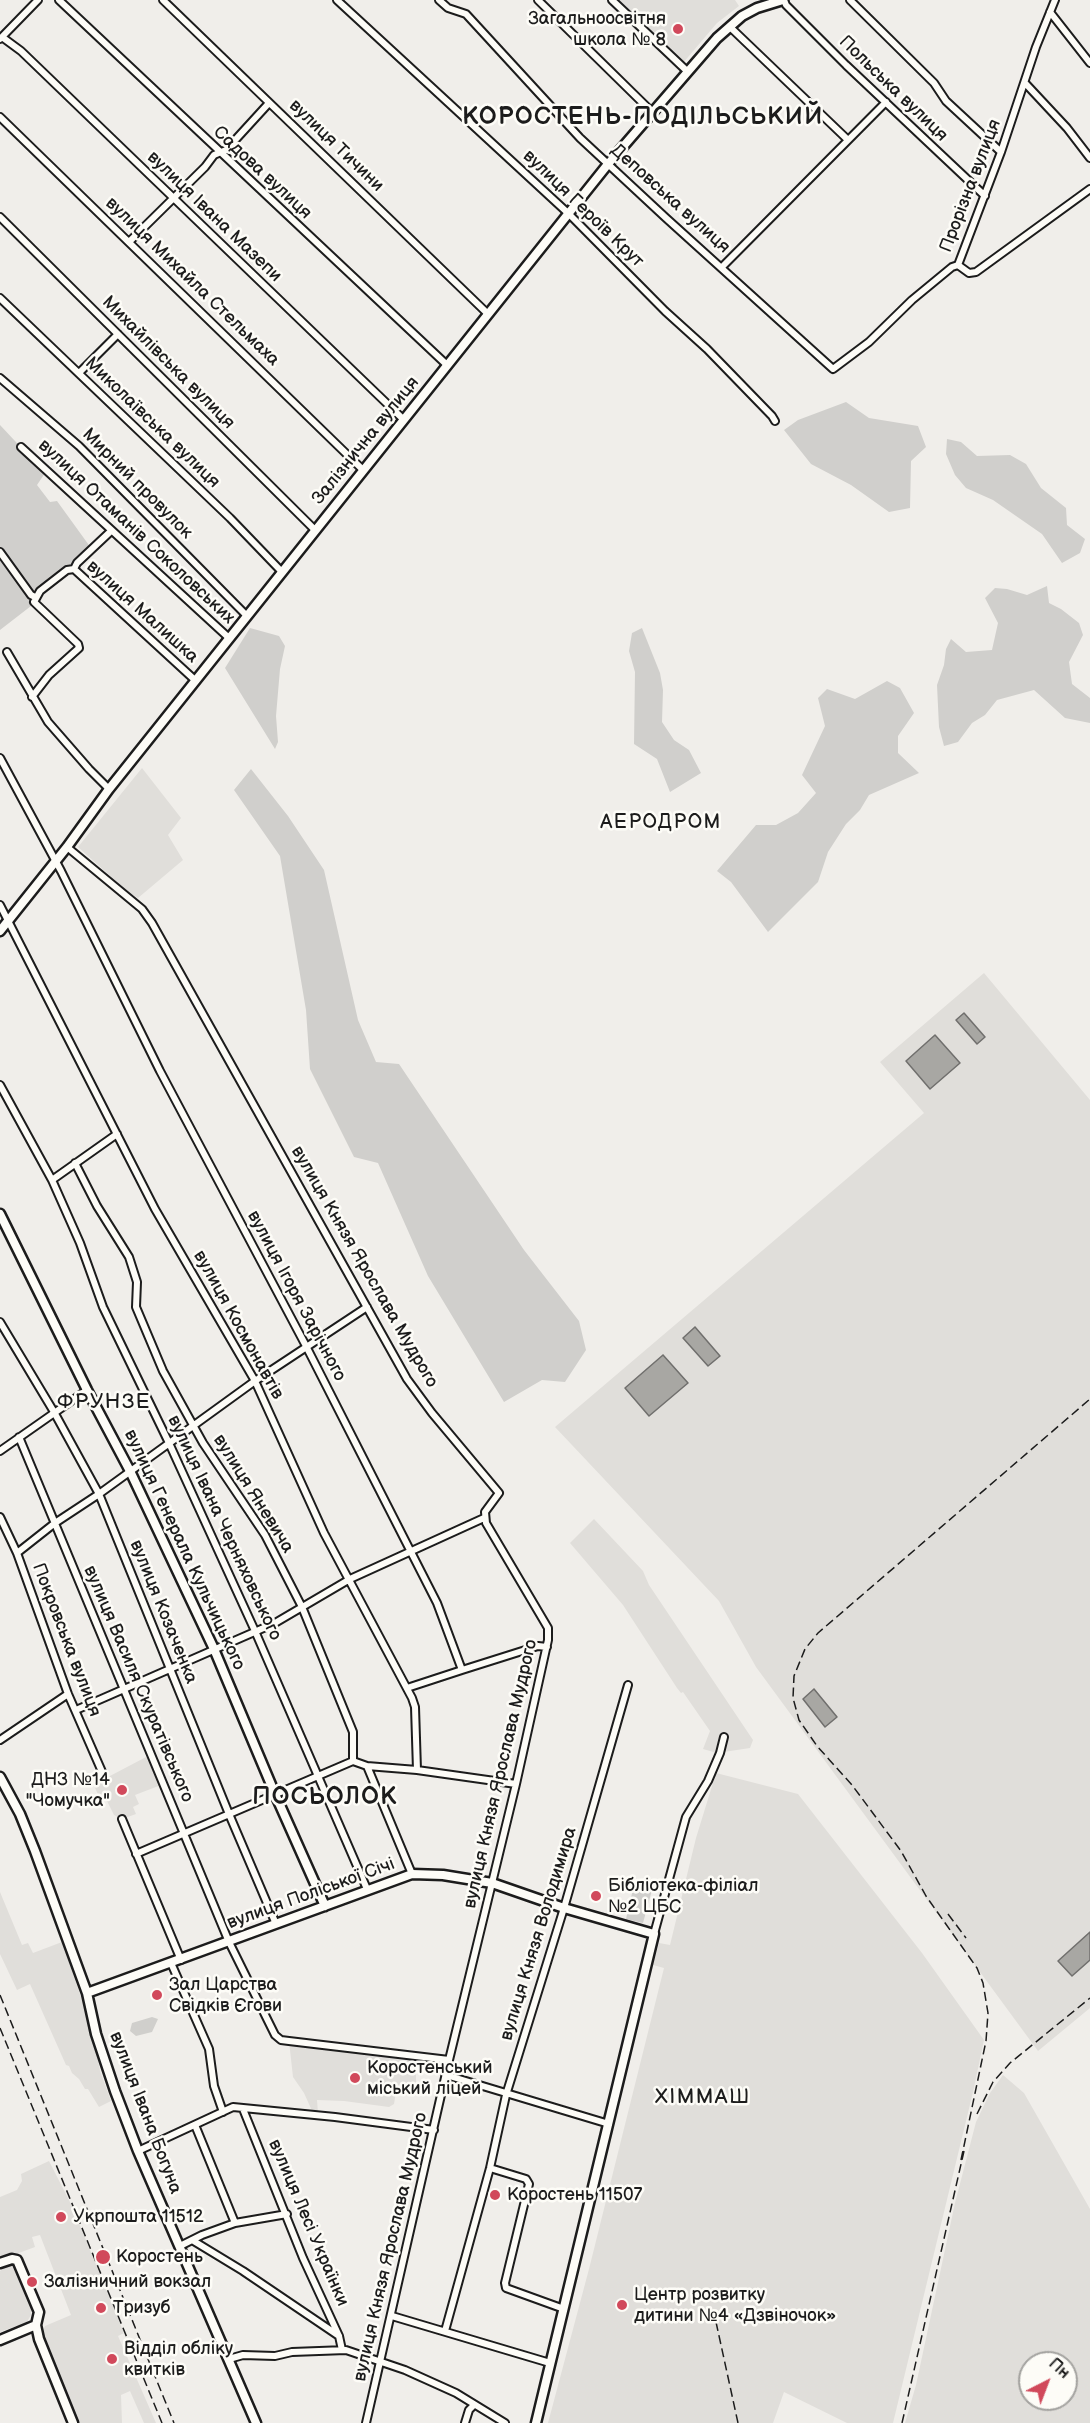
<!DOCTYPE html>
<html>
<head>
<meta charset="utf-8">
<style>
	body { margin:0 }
	#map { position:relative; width:1090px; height:2423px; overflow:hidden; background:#f0eeea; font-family:"Balsamiq Sans",sans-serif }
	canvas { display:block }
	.north { position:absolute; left:1018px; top:2351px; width:60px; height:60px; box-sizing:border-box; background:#fdfcf7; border:2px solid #a3a29f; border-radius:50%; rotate:42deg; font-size:16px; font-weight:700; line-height:24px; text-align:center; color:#1c1c1c }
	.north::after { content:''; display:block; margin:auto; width:21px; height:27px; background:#d1495b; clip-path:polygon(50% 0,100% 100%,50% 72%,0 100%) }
</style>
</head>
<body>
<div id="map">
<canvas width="1090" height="2423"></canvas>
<div class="north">Пн</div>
</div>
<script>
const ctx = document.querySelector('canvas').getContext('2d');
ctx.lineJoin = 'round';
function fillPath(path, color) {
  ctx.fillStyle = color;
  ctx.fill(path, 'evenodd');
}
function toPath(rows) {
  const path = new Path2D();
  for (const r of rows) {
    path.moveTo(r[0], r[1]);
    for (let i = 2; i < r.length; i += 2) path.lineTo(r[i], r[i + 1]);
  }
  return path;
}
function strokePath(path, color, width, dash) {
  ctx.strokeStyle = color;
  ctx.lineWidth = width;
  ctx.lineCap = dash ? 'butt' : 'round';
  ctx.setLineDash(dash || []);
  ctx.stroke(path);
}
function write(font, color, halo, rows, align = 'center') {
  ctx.font = font + ' "Balsamiq Sans",sans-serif';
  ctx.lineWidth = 5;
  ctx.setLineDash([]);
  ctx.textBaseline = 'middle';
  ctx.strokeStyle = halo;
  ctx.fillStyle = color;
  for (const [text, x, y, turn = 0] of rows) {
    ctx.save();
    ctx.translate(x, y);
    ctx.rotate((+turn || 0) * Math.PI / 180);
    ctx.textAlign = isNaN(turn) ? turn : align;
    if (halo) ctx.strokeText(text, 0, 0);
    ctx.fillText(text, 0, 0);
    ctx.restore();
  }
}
fillPath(toPath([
	[614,0,735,0,739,6,717,23,683,63],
	[142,768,181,818,168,835,183,860,138,898,128,892,78,847],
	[984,973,1090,1100,1090,2008,1038,2051,756,1667,719,1601,555,1427,924,1113,880,1062],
	[594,1519,643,1571,649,1585,753,1740,750,1748,717,1753,703,1749,710,1731,683,1692,681,1693,677,1688,623,1605,570,1543],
	[148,1756,161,1785,135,1795,139,1804,133,1807,136,1814,122,1819,114,1815,106,1799,101,1801,91,1779,105,1773,108,1777],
	[716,1773,798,1794,922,1953,984,2040,973,2092,893,2423,847,2423,784,2392,773,2423,548,2423,589,2269,664,1968,653,1965,659,1943,670,1945,696,1838],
	[0,1892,22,1945,28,1943,33,1953,62,1942,83,2003,86,2003,99,2054,97,2055,100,2071,111,2101,99,2107,88,2089,85,2089,79,2079,72,2073,69,2066,66,2065,30,1984,17,1990,0,1954],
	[289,2041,416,2056,416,2088,397,2086,394,2104,389,2107,344,2101,317,2100,318,2113,313,2113,304,2093,293,2077],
	[1003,2075,1024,2093,1090,2209,1090,2423,905,2423,916,2385,955,2203,976,2122,990,2093],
	[1030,2363,1066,2363,1066,2399,1030,2399],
	[49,2161,72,2206,124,2333,118,2336,156,2423,144,2423,130,2391,121,2395,122,2423,77,2423,42,2333,45,2326,71,2315,40,2235,32,2237,35,2247,0,2260,0,2197,17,2190,22,2181,21,2174],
	[9,2264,15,2269,31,2307,31,2315,25,2325,17,2329,16,2326,0,2332,0,2271,3,2269,1,2266]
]), '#e0deda');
fillPath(toPath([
	[846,402,869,418,918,426,926,447,911,461,910,508,889,512,851,485,811,464,784,430,798,420],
	[0,425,45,473,37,485,50,502,57,501,91,548,37,592,31,606,0,630],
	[947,439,961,442,977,456,1010,455,1026,464,1041,488,1066,508,1067,525,1085,539,1080,553,1062,563,1042,534,993,500,966,488,955,475,946,454],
	[1047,586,1049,603,1061,609,1079,623,1083,635,1069,662,1072,684,1090,698,1090,723,1065,718,1034,690,997,700,985,715,972,723,958,742,944,746,939,727,937,685,944,665,946,649,951,639,966,652,992,650,998,623,985,598,995,588,1007,589,1027,595],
	[250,628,279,636,285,646,280,669,276,716,278,742,275,749,225,668],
	[642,628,660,673,663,690,662,722,674,740,689,750,701,773,670,792,657,759,634,744,635,672,629,651,632,633],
	[887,681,900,688,914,713,898,736,898,753,919,773,869,795,860,810,846,824,828,852,818,882,768,932,731,882,717,871,756,825,776,825,798,813,816,793,802,775,825,726,818,698,827,689,855,699],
	[251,769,288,816,324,870,358,1020,376,1062,399,1064,524,1250,579,1321,586,1350,565,1382,542,1380,504,1402,428,1276,378,1163,354,1157,310,1069,306,1010,280,856,234,790],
	[634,1885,652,1890,643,1923,626,1919],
	[152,2017,158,2019,152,2032,136,2036,130,2031,132,2023]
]), '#d0cfcc');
const water = toPath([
	[964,1013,985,1037,977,1044,956,1020,964,1013],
	[935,1035,960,1063,930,1089,906,1061,935,1035],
	[695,1327,720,1356,708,1366,683,1338,695,1327],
	[663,1355,688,1383,649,1416,625,1388,663,1355],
	[814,1689,837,1717,825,1727,803,1699,814,1689],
	[1090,1932,1090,1960,1072,1976,1058,1961,1090,1932]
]);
fillPath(water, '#a8a7a3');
strokePath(water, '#706f6d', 1.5);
const street = toPath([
	[59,0,447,365],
	[163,0,488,314],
	[337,0,569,214,665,311,707,349,772,416,775,421],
	[439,0,448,8,466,14,580,138,666,218,833,369,869,342,912,300,952,267,958,265,1001,152,1036,47,1055,0],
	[538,0,652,112],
	[612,0,688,72],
	[784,0,786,5,846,65,985,196],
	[850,0,934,83,946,101,1001,152],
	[1050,12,1090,63],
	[730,27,848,140],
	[2,37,21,51,404,420],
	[0,39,38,0],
	[1025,83,1067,128,1090,158],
	[0,117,363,470],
	[0,217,315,530],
	[130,241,205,167,214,155,226,150,269,103],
	[958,265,969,273,976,272,1090,189],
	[722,267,886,102],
	[0,298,230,518,282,572],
	[79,373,118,334],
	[0,378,79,446,247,616],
	[21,447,229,638],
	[0,552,31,595,35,597],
	[74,569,77,563,111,531],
	[7,652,48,722,89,769,109,789],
	[32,697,49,675,79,648,78,644,34,602,40,591,67,570,74,569,196,681],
	[0,758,61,871,160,1071,306,1346,437,1603,462,1670,538,1646,547,1647],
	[67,847,142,909,152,923,407,1379,432,1413,499,1493,485,1512,486,1523,548,1628,548,1640,516,1784,449,2060,366,2423],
	[0,905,155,1209,255,1381,324,1533,412,1698,415,1707,417,1770],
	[0,1085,52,1180,80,1243,103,1307,169,1443,255,1631,367,1889],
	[75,1163,97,1206,129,1257,137,1282,136,1307,163,1371,203,1443,265,1535,302,1607,353,1732,353,1761,367,1766,412,1874],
	[52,1180,117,1134],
	[0,1322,54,1412,99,1494,229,1814,276,1924],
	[19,1437,229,1942,275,2035,281,2040,289,2041,449,2060],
	[0,1451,87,1390],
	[0,1517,17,1553,68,1694,103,1774],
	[17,1553,55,1523,99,1494,255,1381,367,1307],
	[407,1688,462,1670],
	[76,1710,275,1623,350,1579,484,1518],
	[0,1740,68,1694],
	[367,1766,417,1770,516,1784],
	[122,1819,181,1960],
	[136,1854,353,1761],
	[654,1934,686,1817,708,1781,720,1753,724,1737],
	[171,1963,209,2049,214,2086,223,2112],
	[446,2075,609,2124],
	[243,2109,303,2258,339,2336,342,2350],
	[195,2125,235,2223],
	[138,2151,233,2107,335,2117,434,2130],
	[490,2168,526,2179,529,2184,505,2283,506,2288,564,2309],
	[192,2240,243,2271,339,2336],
	[180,2246,202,2235,235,2223,287,2214],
	[392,2316,550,2363],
	[445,2331,490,2168,506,2095,564,1908,628,1685],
	[229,2359,243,2355,275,2356,292,2352,346,2350,405,2370,456,2393,505,2423],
	[465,2423,469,2410,474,2405]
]);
const secondary = toPath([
	[0,931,67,847,109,789,608,164,717,38,742,16,757,8,783,0],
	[0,1214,87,1390,130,1471,214,1649,275,1794,325,1906],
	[0,1777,20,1814,35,1851,87,1993,96,2034,115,2091,138,2151,256,2423],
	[87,1993,412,1874,443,1875,492,1883,564,1908,654,1934,536,2423],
	[0,2263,12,2259,17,2260,39,2312,36,2325],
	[36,2325,39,2339,73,2423],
	[0,2340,36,2325]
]);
strokePath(street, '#1c1c1c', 10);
strokePath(secondary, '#1c1c1c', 13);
strokePath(street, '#fdfcf7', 6);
strokePath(secondary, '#fdfcf7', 8);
strokePath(toPath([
	[948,1914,966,1938],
	[0,1995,174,2423],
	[0,2028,162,2423],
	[977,2114,993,2082,1010,2063,1090,1998],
	[961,2160,986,2041,988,2013,983,1983,977,1968,926,1896,901,1851,852,1785,817,1746,799,1720,793,1698,794,1676,805,1649,818,1633,1090,1399],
	[716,2322,738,2423],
	[902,2423,964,2151]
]), '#1c1c1c', 1.5, [9, 4.5]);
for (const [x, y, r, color] of [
	[678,29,6,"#d1495b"],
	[122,1790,6,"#d1495b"],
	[596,1896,6,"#d1495b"],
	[157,1995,6,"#d1495b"],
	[355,2078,6,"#d1495b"],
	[495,2195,6,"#d1495b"],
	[61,2217,6,"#d1495b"],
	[103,2257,8,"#d1495b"],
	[32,2282,6,"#d1495b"],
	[622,2305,6,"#d1495b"],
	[101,2308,6,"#d1495b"],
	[112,2359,6,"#d1495b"]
]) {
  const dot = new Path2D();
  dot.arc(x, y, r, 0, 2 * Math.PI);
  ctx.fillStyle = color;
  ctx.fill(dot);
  strokePath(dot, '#fdfcf7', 2);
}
write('18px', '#1c1c1c', '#fdfcf7', [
	["Загальноосвітня",666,19,"right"],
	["школа № 8",666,40,"right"],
	["ДНЗ №14",110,1780,"right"],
	["\"Чомучка\"",110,1801,"right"],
	["Бібліотека-філіал",608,1886],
	["№2 ЦБС",608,1907],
	["Зал Царства",169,1985],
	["Свідків Єгови",169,2006],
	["Коростенський",367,2068],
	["міський ліцей",367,2089],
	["Коростень 11507",507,2195],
	["Укрпошта 11512",73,2217],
	["Коростень",116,2257],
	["Залізничний вокзал",44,2282],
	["Центр розвитку",634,2295],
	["дитини №4 «Дзвіночок»",634,2316],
	["Тризуб",113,2308],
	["Відділ обліку",124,2349],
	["квитків",124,2370]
], 'left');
write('18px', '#1c1c1c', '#fdfcf7', [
	["Польська вулиця",893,89,44],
	["вулиця Тичини",336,146,44],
	["Садова вулиця",262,173,43],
	["Прорізна вулиця",971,186,-69],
	["Деповська вулиця",670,199,42],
	["вулиця Героїв Крут",583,209,44],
	["вулиця Івана Мазепи",214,217,44],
	["вулиця Михайла Стельмаха",192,282,44],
	["Михайлівська вулиця",168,363,45],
	["Миколаївська вулиця",152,423,44],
	["Залізнична вулиця",366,441,-51],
	["Мирний провулок",137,484,45],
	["вулиця Отаманів Соколовських",136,532,43],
	["вулиця Малишка",142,612,42],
	["вулиця Князя Ярослава Мудрого",364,1267,60],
	["вулиця Ігоря Зарічного",296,1296,62],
	["вулиця Космонавтів",238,1325,61],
	["вулиця Яневича",253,1494,58],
	["вулиця Івана Черняховського",224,1528,65],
	["вулиця Генерала Кульчицького",184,1550,65],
	["вулиця Козаченка",163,1612,68],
	["Покровська вулиця",66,1640,69],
	["вулиця Василя Скуратівського",138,1684,67],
	["вулиця Князя Ярослава Мудрого",501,1774,-77],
	["вулиця Поліської Січі",311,1894,-20],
	["вулиця Князя Володимира",539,1934,-73],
	["вулиця Івана Богуна",145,2113,69],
	["вулиця Лесі Українки",308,2223,67],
	["вулиця Князя Ярослава Мудрого",391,2247,-77]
]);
ctx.letterSpacing = '1.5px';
write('20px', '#1c1c1c', '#fdfcf7', [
	["АЕРОДРОМ",661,823]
]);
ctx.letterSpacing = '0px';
ctx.letterSpacing = '1.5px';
write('21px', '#1c1c1c', '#fdfcf7', [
	["ФРУНЗЕ",104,1403],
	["ХІММАШ",703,2098]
]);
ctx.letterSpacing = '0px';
ctx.letterSpacing = '1.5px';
write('bold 24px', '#1c1c1c', '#fdfcf7', [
	["КОРОСТЕНЬ-ПОДІЛЬСЬКИЙ",643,118],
	["ПОСЬОЛОК",325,1798]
]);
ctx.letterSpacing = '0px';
</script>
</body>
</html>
